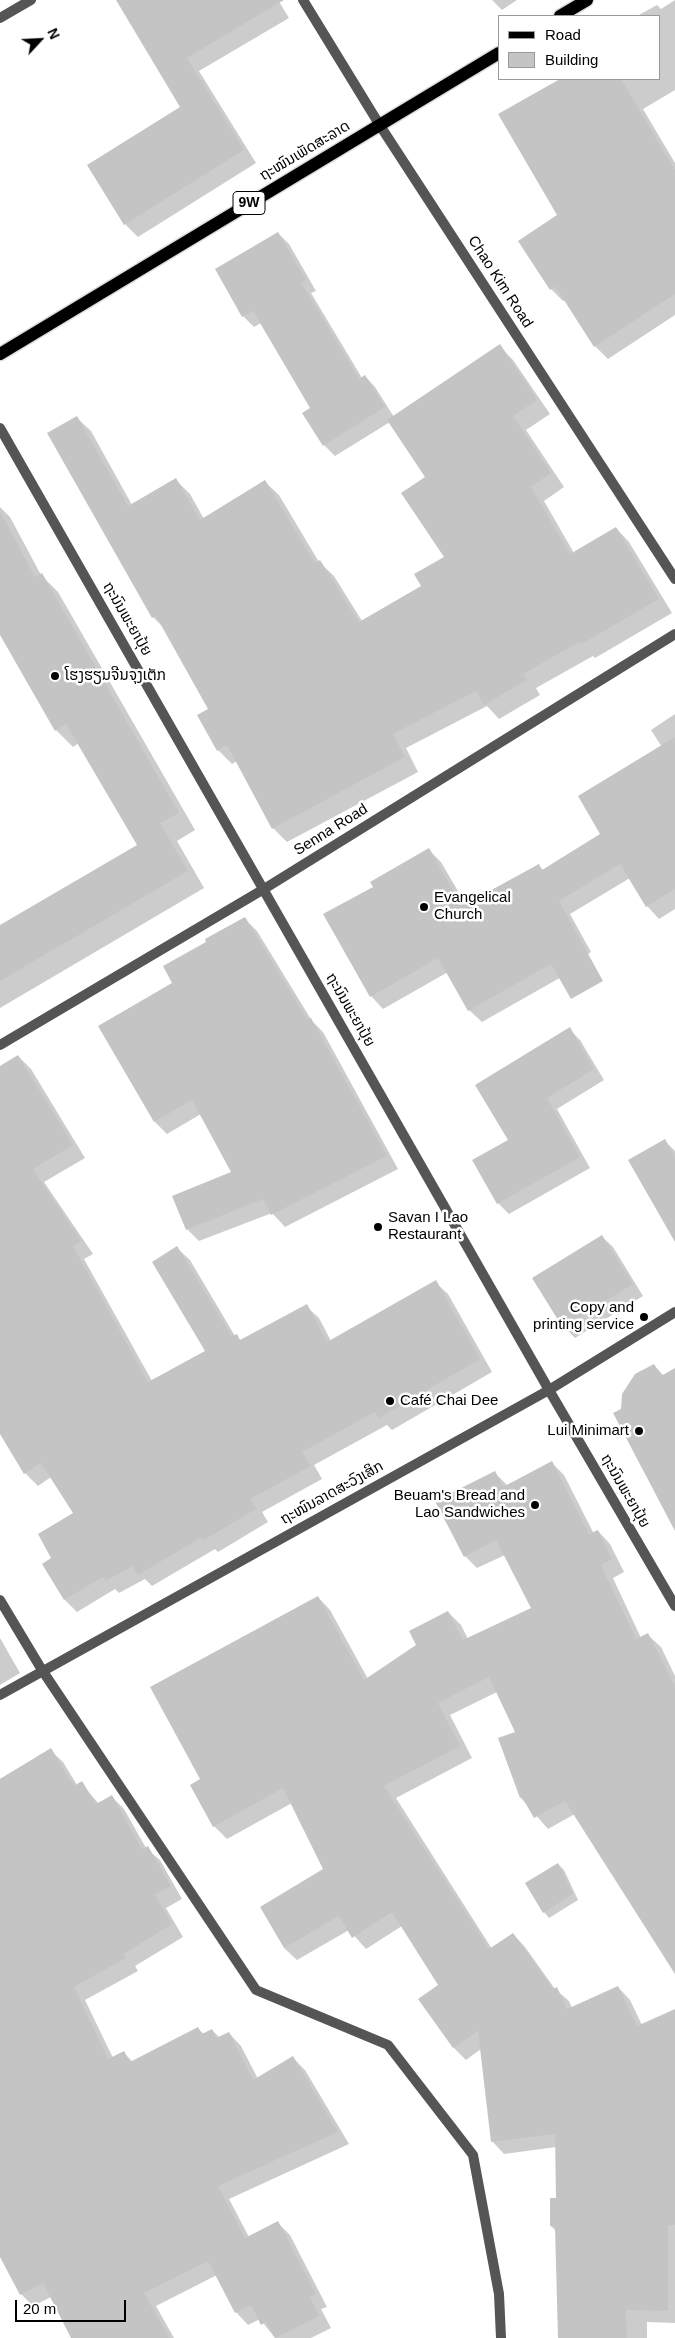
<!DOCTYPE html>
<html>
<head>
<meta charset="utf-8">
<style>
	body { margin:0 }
	#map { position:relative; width:675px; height:2338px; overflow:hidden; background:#fff; font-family:Arial,sans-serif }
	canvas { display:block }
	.legend { position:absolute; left:498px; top:15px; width:162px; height:65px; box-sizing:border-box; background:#fff; border:1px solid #999; margin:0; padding:6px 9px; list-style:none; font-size:15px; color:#000 }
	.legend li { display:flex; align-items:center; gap:10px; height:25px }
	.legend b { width:25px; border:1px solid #999 }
	.north { position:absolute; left:15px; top:15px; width:50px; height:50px; -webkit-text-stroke:4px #fff; paint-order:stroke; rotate:65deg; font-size:14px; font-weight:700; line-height:20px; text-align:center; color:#000 }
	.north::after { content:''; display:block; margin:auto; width:18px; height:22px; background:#000; clip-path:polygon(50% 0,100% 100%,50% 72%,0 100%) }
	.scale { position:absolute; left:15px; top:2300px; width:111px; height:22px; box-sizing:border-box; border:2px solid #000; border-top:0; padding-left:6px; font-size:15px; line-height:18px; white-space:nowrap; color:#000; -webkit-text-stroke:4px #fff; paint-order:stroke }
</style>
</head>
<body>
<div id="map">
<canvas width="675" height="2338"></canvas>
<ul class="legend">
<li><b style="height:6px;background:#000"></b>Road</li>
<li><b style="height:14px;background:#c4c4c4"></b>Building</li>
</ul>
<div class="north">N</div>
<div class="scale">20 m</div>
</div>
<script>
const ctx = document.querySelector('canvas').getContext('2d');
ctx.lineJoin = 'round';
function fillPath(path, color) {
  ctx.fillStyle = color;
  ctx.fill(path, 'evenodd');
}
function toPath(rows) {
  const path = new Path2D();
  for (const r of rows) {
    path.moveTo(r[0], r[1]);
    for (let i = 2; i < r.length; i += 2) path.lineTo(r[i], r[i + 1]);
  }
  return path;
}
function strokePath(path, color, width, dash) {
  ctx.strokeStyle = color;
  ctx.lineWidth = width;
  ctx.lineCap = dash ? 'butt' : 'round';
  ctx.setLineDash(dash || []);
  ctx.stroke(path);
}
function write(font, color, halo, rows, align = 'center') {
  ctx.font = font + ' Arial,"Noto Sans Lao",sans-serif';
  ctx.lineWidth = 5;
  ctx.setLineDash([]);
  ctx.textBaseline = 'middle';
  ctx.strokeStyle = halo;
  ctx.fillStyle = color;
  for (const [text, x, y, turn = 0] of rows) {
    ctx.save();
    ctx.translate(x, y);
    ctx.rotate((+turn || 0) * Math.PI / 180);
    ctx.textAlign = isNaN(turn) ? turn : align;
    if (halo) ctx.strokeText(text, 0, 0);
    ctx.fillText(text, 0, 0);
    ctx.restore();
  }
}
fillPath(toPath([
	[118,0,278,0,289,18,199,71,256,163,138,237,125,224,89,166,181,108],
	[492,0,517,0,502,10],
	[675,0,675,90,643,109,675,163,675,315,608,359,595,346,566,300,563,301,551,289,559,216,500,115,562,79,659,79,659,16,637,16,657,5,661,9],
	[278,233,289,244,316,291,311,293,362,378,365,376,375,387,394,417,499,346,513,360,550,414,526,430,564,487,544,501,574,553,616,528,629,542,672,613,595,658,593,656,536,688,540,695,499,719,487,706,406,748,418,772,287,842,273,828,237,761,232,764,218,750,198,716,209,709,166,630,153,617,49,433,77,418,91,431,132,505,176,480,190,494,204,519,265,482,279,495,319,562,334,576,362,621,423,587,446,557,427,477,390,422,335,456,324,445,312,409,261,323,254,327,243,316],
	[0,507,10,517,41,575,58,592,195,830,177,841,204,888,0,1008,0,926,138,845,79,743,73,747,56,730,0,633],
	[675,714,675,909,659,919,647,906,630,878,570,914,591,952,569,966,572,971,482,1022,469,1010,448,972,383,1009,371,996,374,888,429,850,441,862,466,905,539,866,543,870,602,835,662,747,651,730],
	[245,919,257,931,312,1021,323,1032,398,1169,285,1227,272,1213,199,1241,187,1229,233,1172,201,1114,167,1134,155,1122,174,984,208,943],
	[569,1029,580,1040,604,1080,557,1109,590,1168,509,1214,498,1203,510,1141],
	[18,1056,31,1069,85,1158,44,1182,93,1254,84,1259,152,1381,207,1351,177,1248,190,1260,235,1336,242,1341,306,1306,319,1318,331,1341,435,1282,448,1294,492,1372,392,1430,387,1425,314,1465,322,1479,262,1512,268,1522,218,1552,215,1549,152,1586,145,1579,119,1593,115,1589,77,1612,65,1600,53,1559,75,1514,51,1477,38,1486,25,1473,0,1432,0,1068],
	[664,1140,675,1151,675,1240],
	[602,1237,613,1247,643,1296,575,1338,564,1327],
	[654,1365,664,1376,675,1370,675,1517,622,1410],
	[552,1463,564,1475,594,1534,598,1531,610,1544,624,1572,613,1578,641,1638,648,1635,661,1647,675,1676,675,1972,575,1814,548,1829,521,1798,499,1739,517,1732,497,1692,450,1715,472,1758,396,1798,492,1949,513,1934,525,1947,555,1989,569,2001,572,2008,618,1987,630,2000,642,2025,675,2010,675,2323,647,2322,647,2338,559,2338,556,2231,551,2226,557,2200,556,2147,504,2154,492,2141,481,2049,466,2060,454,2048,440,1985,402,1926,366,1949,349,1930,297,1960,284,1948,325,1869,292,1803,227,1839,214,1826,202,1780,318,1597,330,1610,368,1679,417,1646,448,1612,461,1625,468,1639,532,1608,505,1555,477,1568,465,1556,495,1473,508,1486],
	[0,1638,20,1673,0,1685],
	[50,1750,63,1762,77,1785,81,1783,99,1804,112,1797,124,1809,146,1848,160,1860,182,1899,166,1908,183,1937,135,1966,138,1971,85,2000,113,2058,124,2053,133,2062,198,2029,204,2034,212,2030,220,2038,229,2033,241,2046,258,2079,293,2058,305,2070,349,2144,229,2199,249,2237,278,2223,290,2235,327,2307,321,2309,331,2328,311,2338,275,2338,260,2319,248,2325,236,2312,217,2275,156,2306,174,2338,72,2338,51,2297,33,2306,21,2294,0,2254,0,1779],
	[558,1864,564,1870,578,1900,549,1918,544,1912]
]), '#0003');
fillPath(toPath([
	[116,0,284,0,187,58,244,150,124,225,87,165,180,107],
	[560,79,621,79,675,170,675,294,594,347,555,286,550,290,518,241,557,215,498,114],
	[278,232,306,280,301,282,359,379,365,375,385,407,323,446,302,413,310,408,253,311,242,317,215,269],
	[500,344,537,400,513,416,551,473,531,487,570,554,616,527,659,599,580,645,579,642,523,674,527,680,484,705,476,691,393,734,405,757,272,829,227,745,217,751,197,715,208,709,156,616,152,618,47,433,77,416,128,506,176,478,200,520,265,480,315,563,320,560,359,622,421,586,414,574,444,557,401,493,425,477,387,420],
	[0,511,35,577,42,573,179,813,160,823,188,871,0,981,0,925,137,845,66,724,55,731,0,635],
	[675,737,675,889,646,907,620,864,559,901,603,981,571,999,551,964,468,1011,438,958,370,997,323,914,373,887,370,882,429,848,462,906,539,864,542,870,600,834,578,796],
	[245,917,307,1019,311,1018,387,1156,271,1215,263,1199,186,1230,172,1196,231,1172,192,1100,154,1122,98,1026,172,983,163,966,206,942,205,939],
	[570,1027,594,1069,547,1098,580,1157,497,1204,472,1160,508,1140,475,1085],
	[18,1055,73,1145,33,1169,81,1241,73,1246,148,1382,205,1351,152,1262,177,1246,232,1336,237,1334,240,1340,307,1304,327,1342,436,1280,480,1359,379,1418,375,1412,302,1452,311,1466,250,1499,256,1509,204,1540,202,1537,138,1575,133,1566,106,1581,103,1577,64,1600,42,1564,51,1558,38,1534,73,1513,41,1463,24,1474,0,1434,0,1066],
	[665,1139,675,1157,675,1242,628,1160],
	[602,1235,633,1284,563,1328,532,1278],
	[654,1364,661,1376,675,1368,675,1531,613,1413,621,1409,622,1394,635,1374],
	[552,1461,589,1534,598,1530,612,1559,601,1565,636,1639,648,1633,675,1686,675,1974,565,1801,534,1818,522,1797,520,1798,498,1738,515,1732,489,1677,438,1703,460,1746,384,1786,489,1949,513,1933,553,1989,557,1987,567,2009,618,1986,637,2026,675,2009,675,2225,668,2225,668,2311,626,2310,627,2338,558,2338,555,2227,550,2226,550,2198,556,2198,555,2134,491,2142,478,2031,453,2048,418,1999,438,1985,392,1912,352,1938,339,1916,284,1948,260,1907,323,1869,283,1788,213,1827,190,1785,200,1779,150,1687,318,1596,364,1680,416,1645,409,1631,448,1611,463,1640,531,1608,496,1540,464,1557,435,1501,495,1471,503,1487],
	[51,1748,74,1786,82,1781,96,1804,112,1795,142,1849,148,1846,171,1886,155,1895,172,1924,124,1954,126,1958,74,1987,108,2059,124,2051,130,2062,198,2027,202,2034,212,2029,216,2038,229,2032,253,2080,293,2056,338,2132,218,2186,245,2238,278,2221,316,2294,310,2297,319,2316,275,2338,266,2322,261,2325,251,2305,235,2313,208,2261,144,2293,170,2338,71,2338,43,2283,20,2295,0,2257,0,1779],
	[558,1863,573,1894,543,1913,525,1883]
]), '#c4c4c4');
const primary = toPath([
	[560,16,587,0],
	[0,354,499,53]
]);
strokePath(primary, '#dbdbdb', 15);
strokePath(toPath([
	[303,0,379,124,675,579],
	[0,18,31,0],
	[0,428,549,1390,675,1606],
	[0,1045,264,889,675,634],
	[0,1600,42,1670,256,1990,388,2045,473,2155,499,2294,501,2338]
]), '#555', 10);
strokePath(toPath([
	[0,1695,549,1390,675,1312]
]), '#555', 10);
strokePath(primary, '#000', 12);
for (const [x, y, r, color] of [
	[55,676,5,"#000"],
	[424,907,5,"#000"],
	[378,1227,5,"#000"],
	[644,1317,5,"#000"],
	[390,1401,5,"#000"],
	[639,1431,5,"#000"],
	[535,1505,5,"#000"]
]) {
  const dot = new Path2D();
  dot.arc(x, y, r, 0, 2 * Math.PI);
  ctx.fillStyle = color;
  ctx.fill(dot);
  strokePath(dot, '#fff', 2);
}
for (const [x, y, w] of [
	[249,203,32]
]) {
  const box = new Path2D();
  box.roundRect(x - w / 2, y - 11.5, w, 23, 4);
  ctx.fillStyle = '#fff';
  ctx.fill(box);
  strokePath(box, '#000', 1);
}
write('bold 14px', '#000', null, [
	["9W",249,203]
]);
write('15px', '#000', '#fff', [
	["ຖະໜົນເພັດສະລາດ",305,151,-31],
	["Chao Kim Road",500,282,57],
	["ຖະນົນພະຍາປຸ້ຍ",127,619,60],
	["Senna Road",331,830,-32],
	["ຖະນົນພະຍາປຸ້ຍ",350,1010,60],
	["ຖະນົນພະຍາປຸ້ຍ",625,1491,60],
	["ຖະໜົນລາດສະວົງເສິກ",332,1493,-29]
]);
write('15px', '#000', '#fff', [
	["ໂຮງຮຽນຈີນຈຸງເຕັກ",65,676],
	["Evangelical",434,898],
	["Church",434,915],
	["Savan I Lao",388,1218],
	["Restaurant",388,1235],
	["Copy and",634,1308,"right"],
	["printing service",634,1325,"right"],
	["Café Chai Dee",400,1401],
	["Lui Minimart",629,1431,"right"],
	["Beuam's Bread and",525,1496,"right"],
	["Lao Sandwiches",525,1513,"right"]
], 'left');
</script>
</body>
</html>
